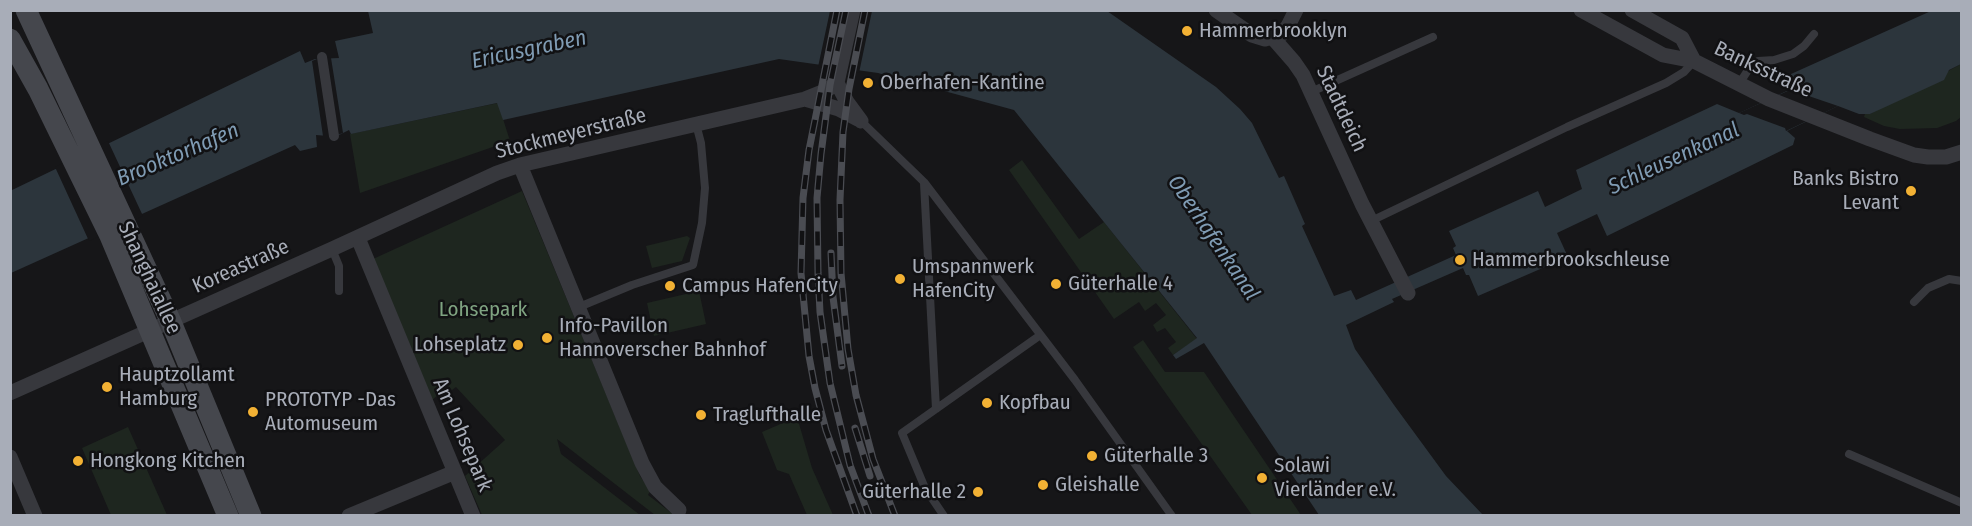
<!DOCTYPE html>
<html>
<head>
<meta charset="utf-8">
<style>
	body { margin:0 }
	#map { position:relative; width:1972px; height:526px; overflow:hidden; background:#161618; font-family:"Fira Sans Condensed",sans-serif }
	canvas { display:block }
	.frame { position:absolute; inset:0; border:12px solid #a8adb8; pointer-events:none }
</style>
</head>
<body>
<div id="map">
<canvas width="1972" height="526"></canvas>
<div class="frame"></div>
</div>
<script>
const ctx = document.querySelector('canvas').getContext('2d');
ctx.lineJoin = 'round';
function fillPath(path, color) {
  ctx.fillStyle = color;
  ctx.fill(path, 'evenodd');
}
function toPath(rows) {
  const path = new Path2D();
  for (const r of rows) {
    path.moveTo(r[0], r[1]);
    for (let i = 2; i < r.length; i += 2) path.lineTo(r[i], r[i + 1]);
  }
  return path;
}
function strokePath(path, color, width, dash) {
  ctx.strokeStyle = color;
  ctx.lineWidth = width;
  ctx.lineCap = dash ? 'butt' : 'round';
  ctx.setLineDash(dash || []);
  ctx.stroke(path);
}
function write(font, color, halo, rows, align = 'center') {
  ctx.font = font + ' "Fira Sans Condensed",sans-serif';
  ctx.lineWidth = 5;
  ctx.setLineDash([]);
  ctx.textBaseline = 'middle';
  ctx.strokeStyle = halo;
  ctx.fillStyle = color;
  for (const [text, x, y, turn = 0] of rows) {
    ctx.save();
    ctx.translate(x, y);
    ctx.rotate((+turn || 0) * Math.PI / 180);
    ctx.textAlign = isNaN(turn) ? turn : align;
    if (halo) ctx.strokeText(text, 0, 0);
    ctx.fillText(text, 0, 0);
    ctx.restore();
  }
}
fillPath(toPath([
	[1961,64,1961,117,1956,121,1937,128,1900,129,1884,126,1864,117,1865,114,1870,114],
	[498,103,510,141,360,193,350,134],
	[1022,160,1079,239,1104,222,1197,339,1173,355,1168,348,1176,342,1165,328,1157,332,1153,325,1166,315,1156,303,1145,311,1139,302,1114,319,1009,170],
	[522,191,640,476,650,491,648,495,674,515,655,515,557,439,561,454,640,515,482,515,465,476,505,440,456,387,452,390,448,387,432,400,373,259],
	[687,236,690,238,682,261,652,268,646,246],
	[699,291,706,324,654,336,647,303],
	[1143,340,1165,372,1204,372,1301,515,1252,515,1133,347],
	[797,417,812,468,833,515,807,515,789,474,777,470,762,432],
	[128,427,167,515,111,515,82,448]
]), '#1e261f');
fillPath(toPath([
	[368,11,1107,11,1216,87,1240,109,1252,123,1279,178,1284,176,1305,224,1302,226,1334,296,1351,290,1356,300,1456,255,1453,248,1456,246,1449,231,1538,191,1545,207,1582,189,1576,170,1717,104,1739,113,1791,89,1784,85,1791,74,1931,11,1961,11,1961,64,1949,70,1944,80,1870,114,1859,114,1838,106,1787,131,1795,138,1793,145,1607,236,1597,214,1557,233,1568,257,1478,296,1469,275,1466,275,1463,268,1392,299,1394,302,1346,325,1355,349,1394,405,1446,476,1483,515,1319,515,1204,343,1176,359,1173,355,1197,338,1014,110,878,73,779,59,503,120,497,103,351,134,349,130,339,135,328,136,316,135,317,147,300,151,295,145,11,273,10,191,300,51,305,63,315,59,339,58,335,41,373,33]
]), '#2c353c');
fillPath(toPath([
	[830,11,872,11,859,73,818,67],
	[322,57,331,58,343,133,334,136,323,136,312,61],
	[1792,89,1794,91,1838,106,1786,131,1785,128,1747,114,1744,115,1739,113],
	[108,141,143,216,89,241,55,167]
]), '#161618');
strokePath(toPath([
	[1739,84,1750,67,1758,61,1774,60,1793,54,1804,46,1814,34],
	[1311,92,1433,37],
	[861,121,924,182,1075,380,1172,516],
	[924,183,936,409],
	[1371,221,1567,127,1666,83,1684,72,1694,61],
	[332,249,339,266,339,291],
	[1914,302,1928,288,1949,279,1962,281],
	[579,307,632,285,693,265,702,223,705,188,701,143,696,124],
	[1849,454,1962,503],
	[944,516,925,488,902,433,1039,336]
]), '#37383d', 8);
strokePath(toPath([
	[322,57,334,136]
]), '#37383d', 10);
strokePath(toPath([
	[853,10,837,83,847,102,861,121],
	[1216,10,1252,35,1265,39,1282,34,1288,26,1296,10],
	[1581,10,1663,55,1694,61,1769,99,1870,139,1914,155,1928,157,1946,157,1962,152],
	[1632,10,1682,38,1694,61],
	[1273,38,1294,62,1303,75,1362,204,1408,293],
	[805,99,839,109,858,119],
	[520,165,642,463,655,487,679,510],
	[358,238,473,516],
	[10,393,332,249,497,173,520,165,805,99,825,91,837,83],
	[10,457,35,516],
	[349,516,455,472]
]), '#37383d', 15);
strokePath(toPath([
	[26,10,171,322,251,516],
	[10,39,38,89,110,236,228,516]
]), '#45474d', 21);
const rail = toPath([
	[837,10,809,150,803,198,801,273,809,356,815,388,826,430,857,516],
	[846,10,830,85,821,154,817,198,818,273,820,312,830,383,850,465,869,516],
	[865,10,849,89,843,132,840,200,841,273,848,349,856,395,873,459,895,516],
	[831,253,833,297,842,366],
	[855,428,870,476]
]);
strokePath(rail, '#4a4c52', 7);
strokePath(rail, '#111113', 4.5, [14]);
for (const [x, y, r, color] of [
	[1187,31,6,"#f2b134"],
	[868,83,6,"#f2b134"],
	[1911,191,6,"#f2b134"],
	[1460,260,6,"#f2b134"],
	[900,279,6,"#f2b134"],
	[1056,284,6,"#f2b134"],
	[670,286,6,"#f2b134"],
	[547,338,6,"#f2b134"],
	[518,345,6,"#f2b134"],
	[107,387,6,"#f2b134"],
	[987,403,6,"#f2b134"],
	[253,412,6,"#f2b134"],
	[701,415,6,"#f2b134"],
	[1092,456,6,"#f2b134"],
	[78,461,6,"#f2b134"],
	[1262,478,6,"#f2b134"],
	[1043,485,6,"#f2b134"],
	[978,492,6,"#f2b134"]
]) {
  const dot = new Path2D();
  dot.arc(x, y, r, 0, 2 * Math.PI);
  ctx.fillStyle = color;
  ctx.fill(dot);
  strokePath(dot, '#111113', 2);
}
write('21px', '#a8adb8', '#111113', [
	["Hammerbrooklyn",1199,31],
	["Oberhafen-Kantine",880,83],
	["Banks Bistro",1899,179,"right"],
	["Levant",1899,203,"right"],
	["Hammerbrookschleuse",1472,260],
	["Umspannwerk",912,267],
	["HafenCity",912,291],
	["Güterhalle 4",1068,284],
	["Campus HafenCity",682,286],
	["Info-Pavillon",559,326],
	["Hannoverscher Bahnhof",559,350],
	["Lohseplatz",506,345,"right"],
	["Hauptzollamt",119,375],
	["Hamburg",119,399],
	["PROTOTYP -Das",265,400],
	["Automuseum",265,424],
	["Kopfbau",999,403],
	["Traglufthalle",713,415],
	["Güterhalle 3",1104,456],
	["Hongkong Kitchen",90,461],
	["Solawi",1274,466],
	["Vierländer e.V.",1274,490],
	["Gleishalle",1055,485],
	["Güterhalle 2",966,492,"right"]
], 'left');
write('21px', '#a8adb8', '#111113', [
	["Banksstraße",1763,70,25],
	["Stadtdeich",1341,109,65],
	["Stockmeyerstraße",571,134,-14],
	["Koreastraße",241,267,-24],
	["Shanghaiallee",149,278,65],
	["Am Lohsepark",462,435,67]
]);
write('21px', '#7fa381', '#111113', [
	["Lohsepark",483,310]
]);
write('italic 22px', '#7f9bb3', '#111113', [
	["Ericusgraben",529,50,-12],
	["Brooktorhafen",178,155,-23],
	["Schleusenkanal",1674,159,-25],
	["Oberhafenkanal",1213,238,56]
]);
</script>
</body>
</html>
